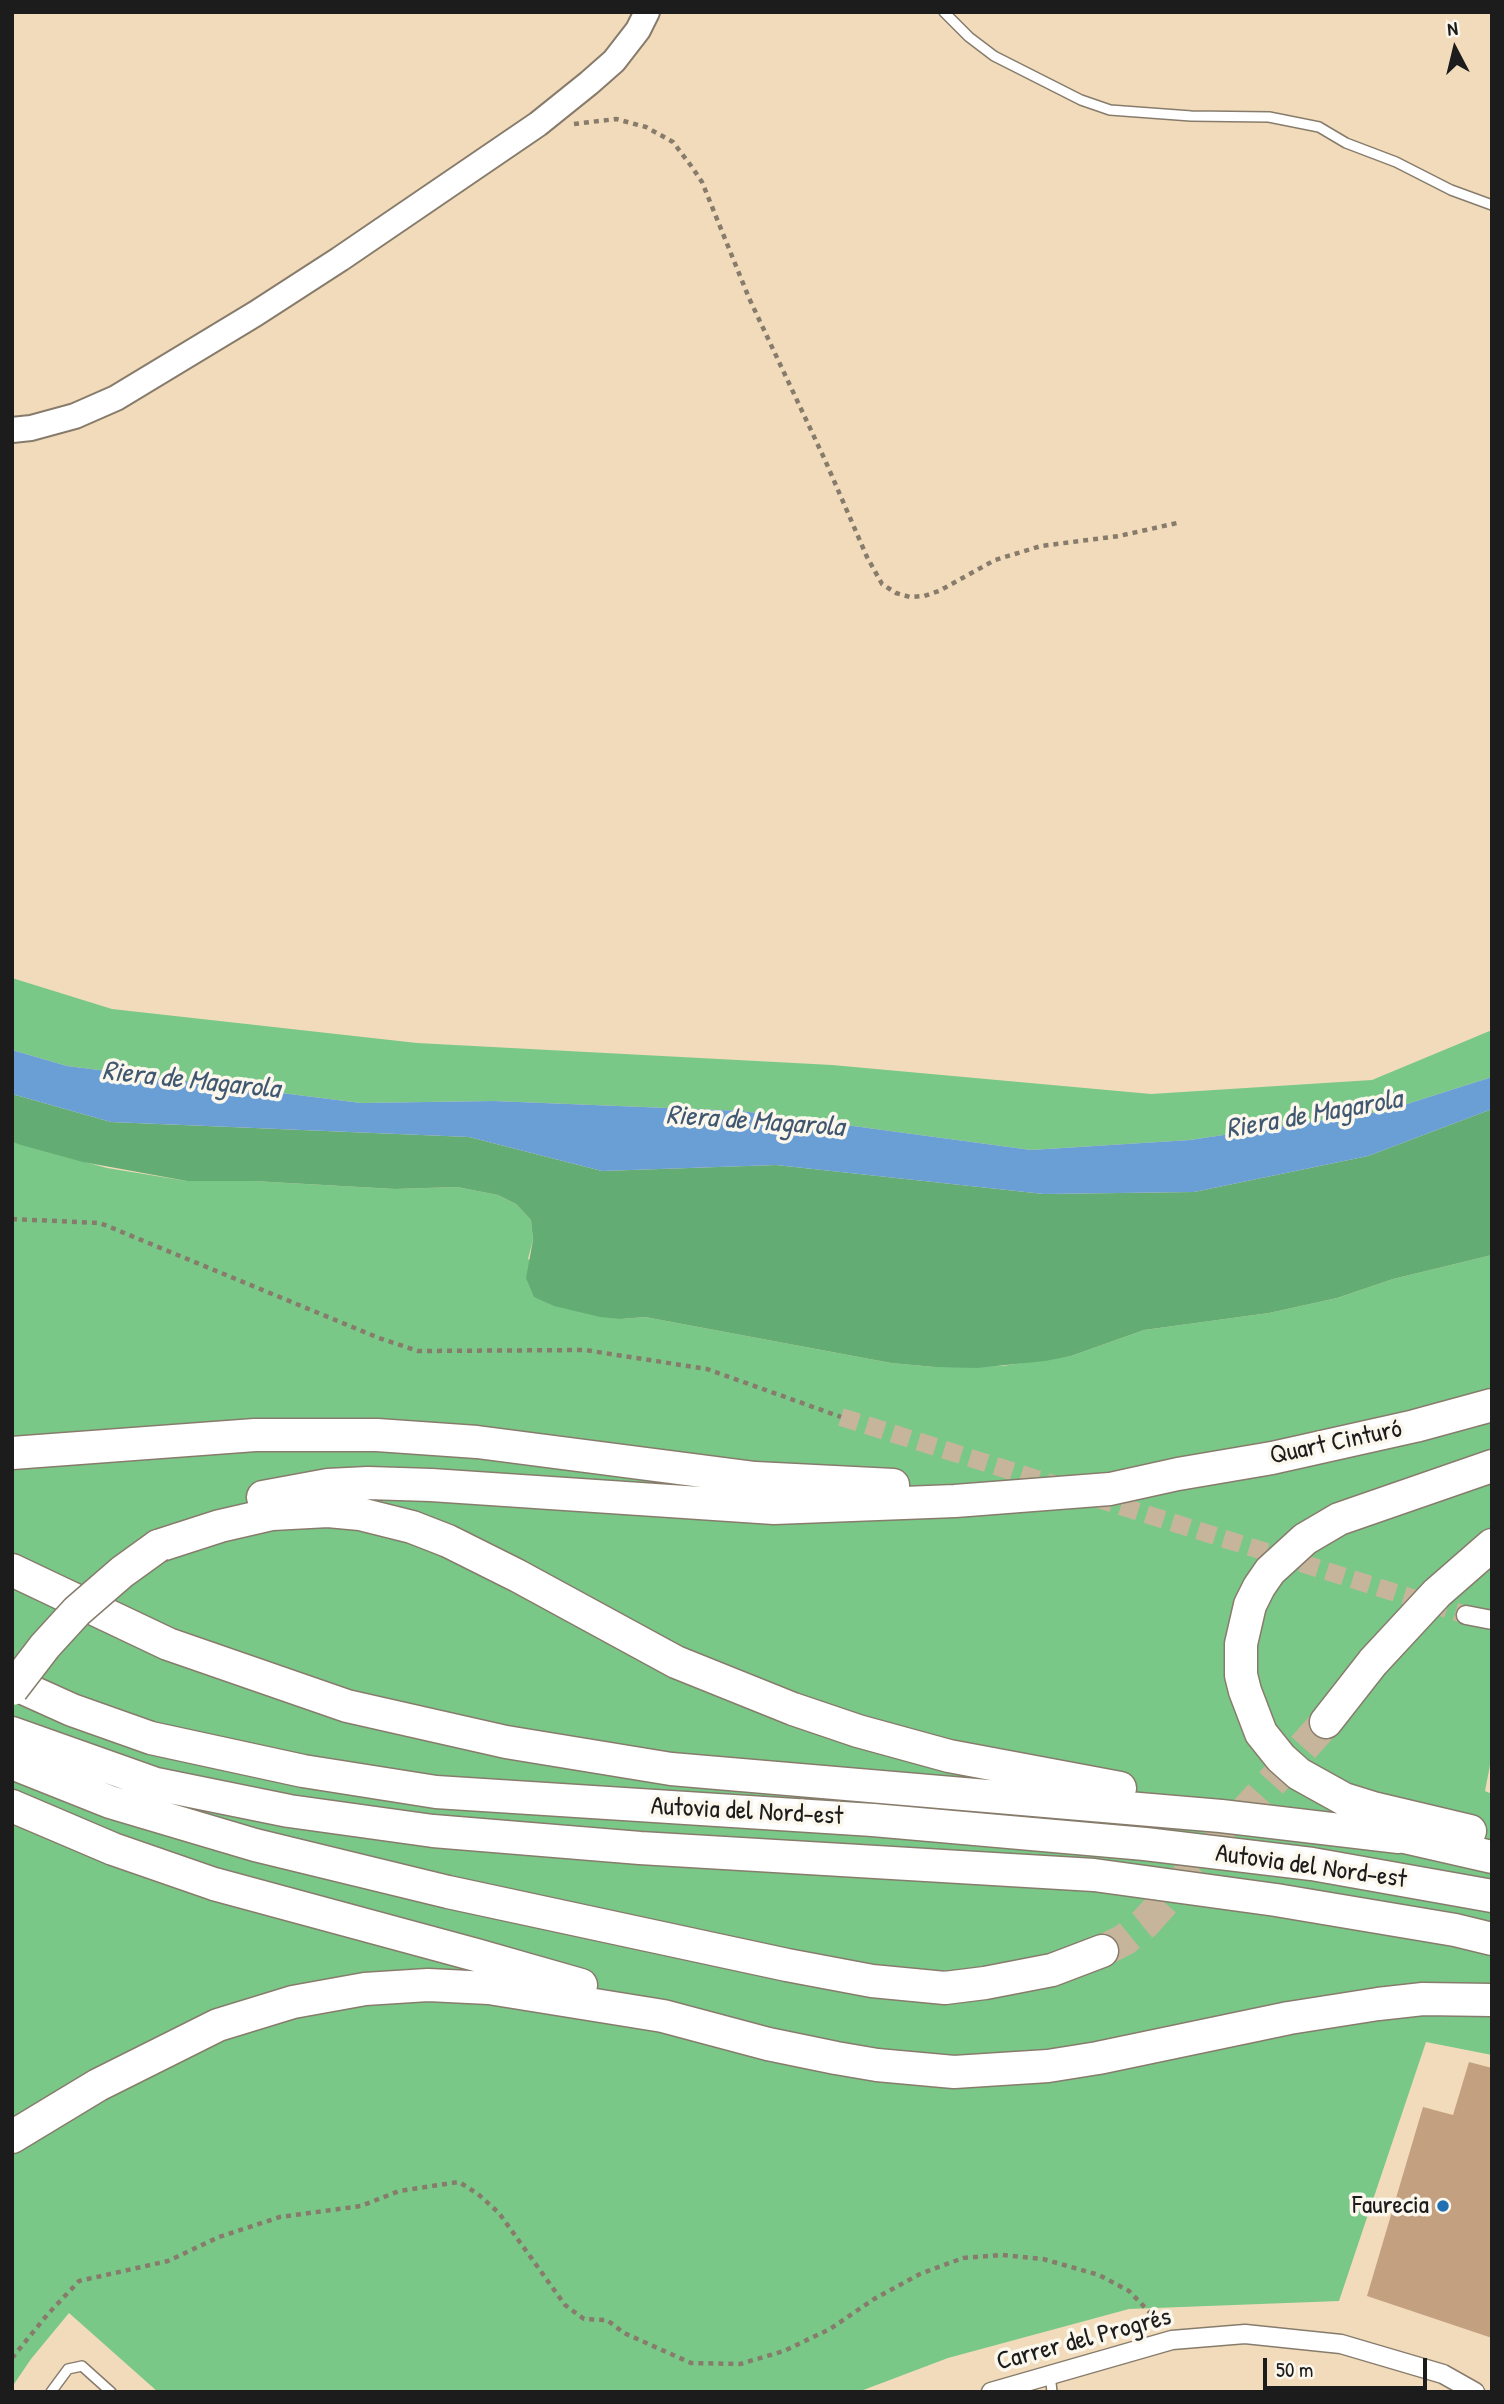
<!DOCTYPE html>
<html>
<head>
<meta charset="utf-8">
<style>
	body { margin:0 }
	#map { position:relative; width:1504px; height:2404px; overflow:hidden; background:#f2dbbb; font-family:"Patrick Hand",sans-serif }
	canvas { display:block }
	.frame { position:absolute; inset:0; border:14px solid #1c1c1c; pointer-events:none }
	.north { position:absolute; left:1420px; top:14px; width:70px; height:70px; -webkit-text-stroke:5px #fbf7ec; paint-order:stroke; rotate:353deg; font-size:19px; font-weight:700; line-height:28px; text-align:center; color:#1c1c1c }
	.north::after { content:''; display:block; margin:auto; width:24px; height:32px; background:#1c1c1c; clip-path:polygon(50% 0,100% 100%,50% 72%,0 100%) }
	.scale { position:absolute; left:1263px; top:2358px; width:164px; height:32px; box-sizing:border-box; border:4px solid #1c1c1c; border-top:0; padding-left:9px; font-size:21px; line-height:24px; white-space:nowrap; color:#1c1c1c; -webkit-text-stroke:5px #fbf7ec; paint-order:stroke }
</style>
</head>
<body>
<div id="map">
<canvas width="1504" height="2404"></canvas>
<div class="frame"></div>
<div class="north">N</div>
<div class="scale">50 m</div>
</div>
<script>
const ctx = document.querySelector('canvas').getContext('2d');
ctx.lineJoin = 'round';
function fillPath(path, color) {
  ctx.fillStyle = color;
  ctx.fill(path, 'evenodd');
}
function toPath(rows) {
  const path = new Path2D();
  for (const r of rows) {
    path.moveTo(r[0], r[1]);
    for (let i = 2; i < r.length; i += 2) path.lineTo(r[i], r[i + 1]);
  }
  return path;
}
function strokePath(path, color, width, dash) {
  ctx.strokeStyle = color;
  ctx.lineWidth = width;
  ctx.lineCap = dash ? 'butt' : 'round';
  ctx.setLineDash(dash || []);
  ctx.stroke(path);
}
function write(font, color, halo, rows, align = 'center') {
  ctx.font = font + ' "Patrick Hand",sans-serif';
  ctx.lineWidth = 7;
  ctx.setLineDash([]);
  ctx.textBaseline = 'middle';
  ctx.strokeStyle = halo;
  ctx.fillStyle = color;
  for (const [text, x, y, turn = 0] of rows) {
    ctx.save();
    ctx.translate(x, y);
    ctx.rotate((+turn || 0) * Math.PI / 180);
    ctx.textAlign = isNaN(turn) ? turn : align;
    if (halo) ctx.strokeText(text, 0, 0);
    ctx.fillText(text, 0, 0);
    ctx.restore();
  }
}
fillPath(toPath([
	[12,978,112,1009,417,1043,832,1065,1151,1094,1372,1080,1492,1030,1492,1077,1385,1111,1190,1140,1031,1150,742,1111,494,1101,361,1103,67,1066,12,1050],
	[12,1142,107,1168,187,1181,253,1181,395,1189,457,1187,498,1195,516,1204,531,1220,533,1240,528,1259,621,1319,645,1317,891,1363,935,1367,1002,1366,1071,1356,1144,1330,1269,1313,1337,1298,1393,1279,1492,1255,1492,1755,1485,1791,1492,1794,1492,2055,1426,2042,1339,2301,1129,2309,948,2358,858,2392,158,2392,69,2313,31,2359,12,2387]
]), '#7ac888');
fillPath(toPath([
	[12,1094,111,1122,469,1137,602,1171,776,1165,1044,1194,1194,1192,1368,1156,1492,1109,1492,1255,1393,1279,1337,1298,1269,1313,1144,1330,1071,1356,1045,1361,977,1368,935,1367,891,1363,645,1317,621,1319,600,1317,554,1306,534,1297,526,1278,533,1240,531,1220,516,1204,498,1195,457,1187,395,1189,253,1181,187,1181,83,1162,21,1145,12,1142]
]), '#63ac74');
fillPath(toPath([
	[12,1050,67,1066,361,1103,494,1101,742,1111,1031,1150,1190,1140,1385,1111,1492,1077,1492,1109,1368,1156,1194,1192,1044,1194,776,1165,602,1171,469,1137,111,1122,12,1094]
]), '#6a9fd6');
fillPath(toPath([
	[1469,2062,1492,2068,1492,2338,1367,2296,1423,2107,1453,2115]
]), '#c3a07f');
strokePath(toPath([
	[841,1417,1059,1486],
	[1095,1498,1466,1615]
]), '#c7b59b', 18, [18, 9]);
strokePath(toPath([
	[1102,1951,1124,1940,1145,1923,1326,1722]
]), '#c7b59b', 32, [32, 16]);
const service = toPath([
	[944,12,969,37,994,56,1081,100,1110,110,1191,116,1269,117,1319,127,1346,143,1396,162,1451,190,1492,205],
	[1050,2374,1052,2392],
	[51,2392,68,2369,82,2366,111,2392]
]);
const minor = toPath([
	[1466,1615,1492,1620],
	[991,2392,1172,2340,1245,2334,1341,2344,1443,2374,1475,2392]
]);
const secondary = toPath([
	[12,430,31,428,75,416,116,398,255,314,340,259,538,124,589,83,614,61,638,30,647,12]
]);
const motorway = toPath([
	[12,1453,255,1435,377,1435,477,1442,755,1478,893,1485],
	[263,1497,328,1485,368,1483,431,1485,774,1508,955,1501,1110,1489,1178,1474,1272,1458,1415,1426,1492,1405],
	[158,1546,220,1526,272,1514,328,1511,360,1514,412,1527,448,1541,518,1576,676,1662,793,1709,858,1731,949,1756,1120,1788],
	[12,1570,168,1644,347,1706,506,1742,671,1769,1221,1816,1399,1837],
	[12,1683,72,1710,151,1738,303,1771,436,1792,873,1820,1145,1844,1312,1864,1492,1896],
	[1326,1722,1373,1662,1437,1593,1492,1545],
	[12,1733,156,1784,289,1811,433,1831,640,1848,1094,1875,1276,1900,1455,1930,1492,1939],
	[12,1763,110,1802,255,1845,448,1892,787,1965,872,1981,945,1988,985,1983,1052,1970,1102,1951],
	[12,1806,113,1849,214,1884,476,1955,581,1985],
	[1378,1831,1492,1857],
	[1470,1831,1373,1808,1344,1799,1299,1774,1281,1758,1261,1733,1245,1691,1241,1675,1241,1644,1250,1605,1259,1587,1270,1571,1305,1539,1339,1519,1492,1466],
	[12,2137,98,2085,218,2025,293,2002,365,1989,428,1985,489,1988,663,2016,768,2044,836,2058,877,2065,954,2072,1048,2066,1098,2058,1289,2018,1378,2004,1423,1999,1492,2000]
]);
strokePath(service, '#877c6c', 12);
strokePath(minor, '#877c6c', 21);
strokePath(secondary, '#877c6c', 28);
strokePath(motorway, '#877c6c', 35);
strokePath(toPath([
	[574,124,616,119,646,127,673,142,692,167,702,182,749,298,825,460,867,557,882,584,896,593,910,597,924,596,939,591,995,560,1041,546,1119,536,1177,523],
	[12,1219,100,1223,379,1338,418,1351,585,1350,707,1369,841,1417],
	[12,2358,47,2315,79,2281,168,2261,219,2237,280,2217,361,2206,399,2191,459,2182,478,2194,499,2213,565,2305,584,2319,607,2320,624,2333,691,2363,740,2364,784,2351,830,2329,874,2299,920,2274,963,2258,1002,2255,1043,2259,1099,2275,1129,2291,1161,2324]
]), '#877c6c', 4.5, [5, 5]);
strokePath(service, '#fff', 9);
strokePath(minor, '#fff', 18);
strokePath(secondary, '#fff', 24);
strokePath(motorway, '#fff', 32);
const motorwayBridge = toPath([
	[12,1689,45,1646,77,1611,122,1572,158,1546]
]);
strokePath(motorwayBridge, '#877c6c', 35, []);
strokePath(motorwayBridge, '#fff', 32);
for (const [x, y, r, color] of [
	[1443,2206,7,"#1f6fb2"]
]) {
  const dot = new Path2D();
  dot.arc(x, y, r, 0, 2 * Math.PI);
  ctx.fillStyle = color;
  ctx.fill(dot);
  strokePath(dot, '#fbf7ec', 2.5);
}
write('26px', '#1c1c1c', '#fbf7ec', [
	["Quart Cinturó",1336,1443,-12],
	["Autovia del Nord-est",747,1812,3],
	["Autovia del Nord-est",1311,1867,8],
	["Carrer del Progrés",1084,2340,-15]
]);
write('26px', '#1c1c1c', '#fbf7ec', [
	["Faurecia",1429,2206]
], 'right');
write('italic 28px', '#3f5770', '#fbf7ec', [
	["Riera de Magarola",191,1081,6],
	["Riera de Magarola",1314,1115,-10],
	["Riera de Magarola",755,1122,4]
]);
</script>
</body>
</html>
